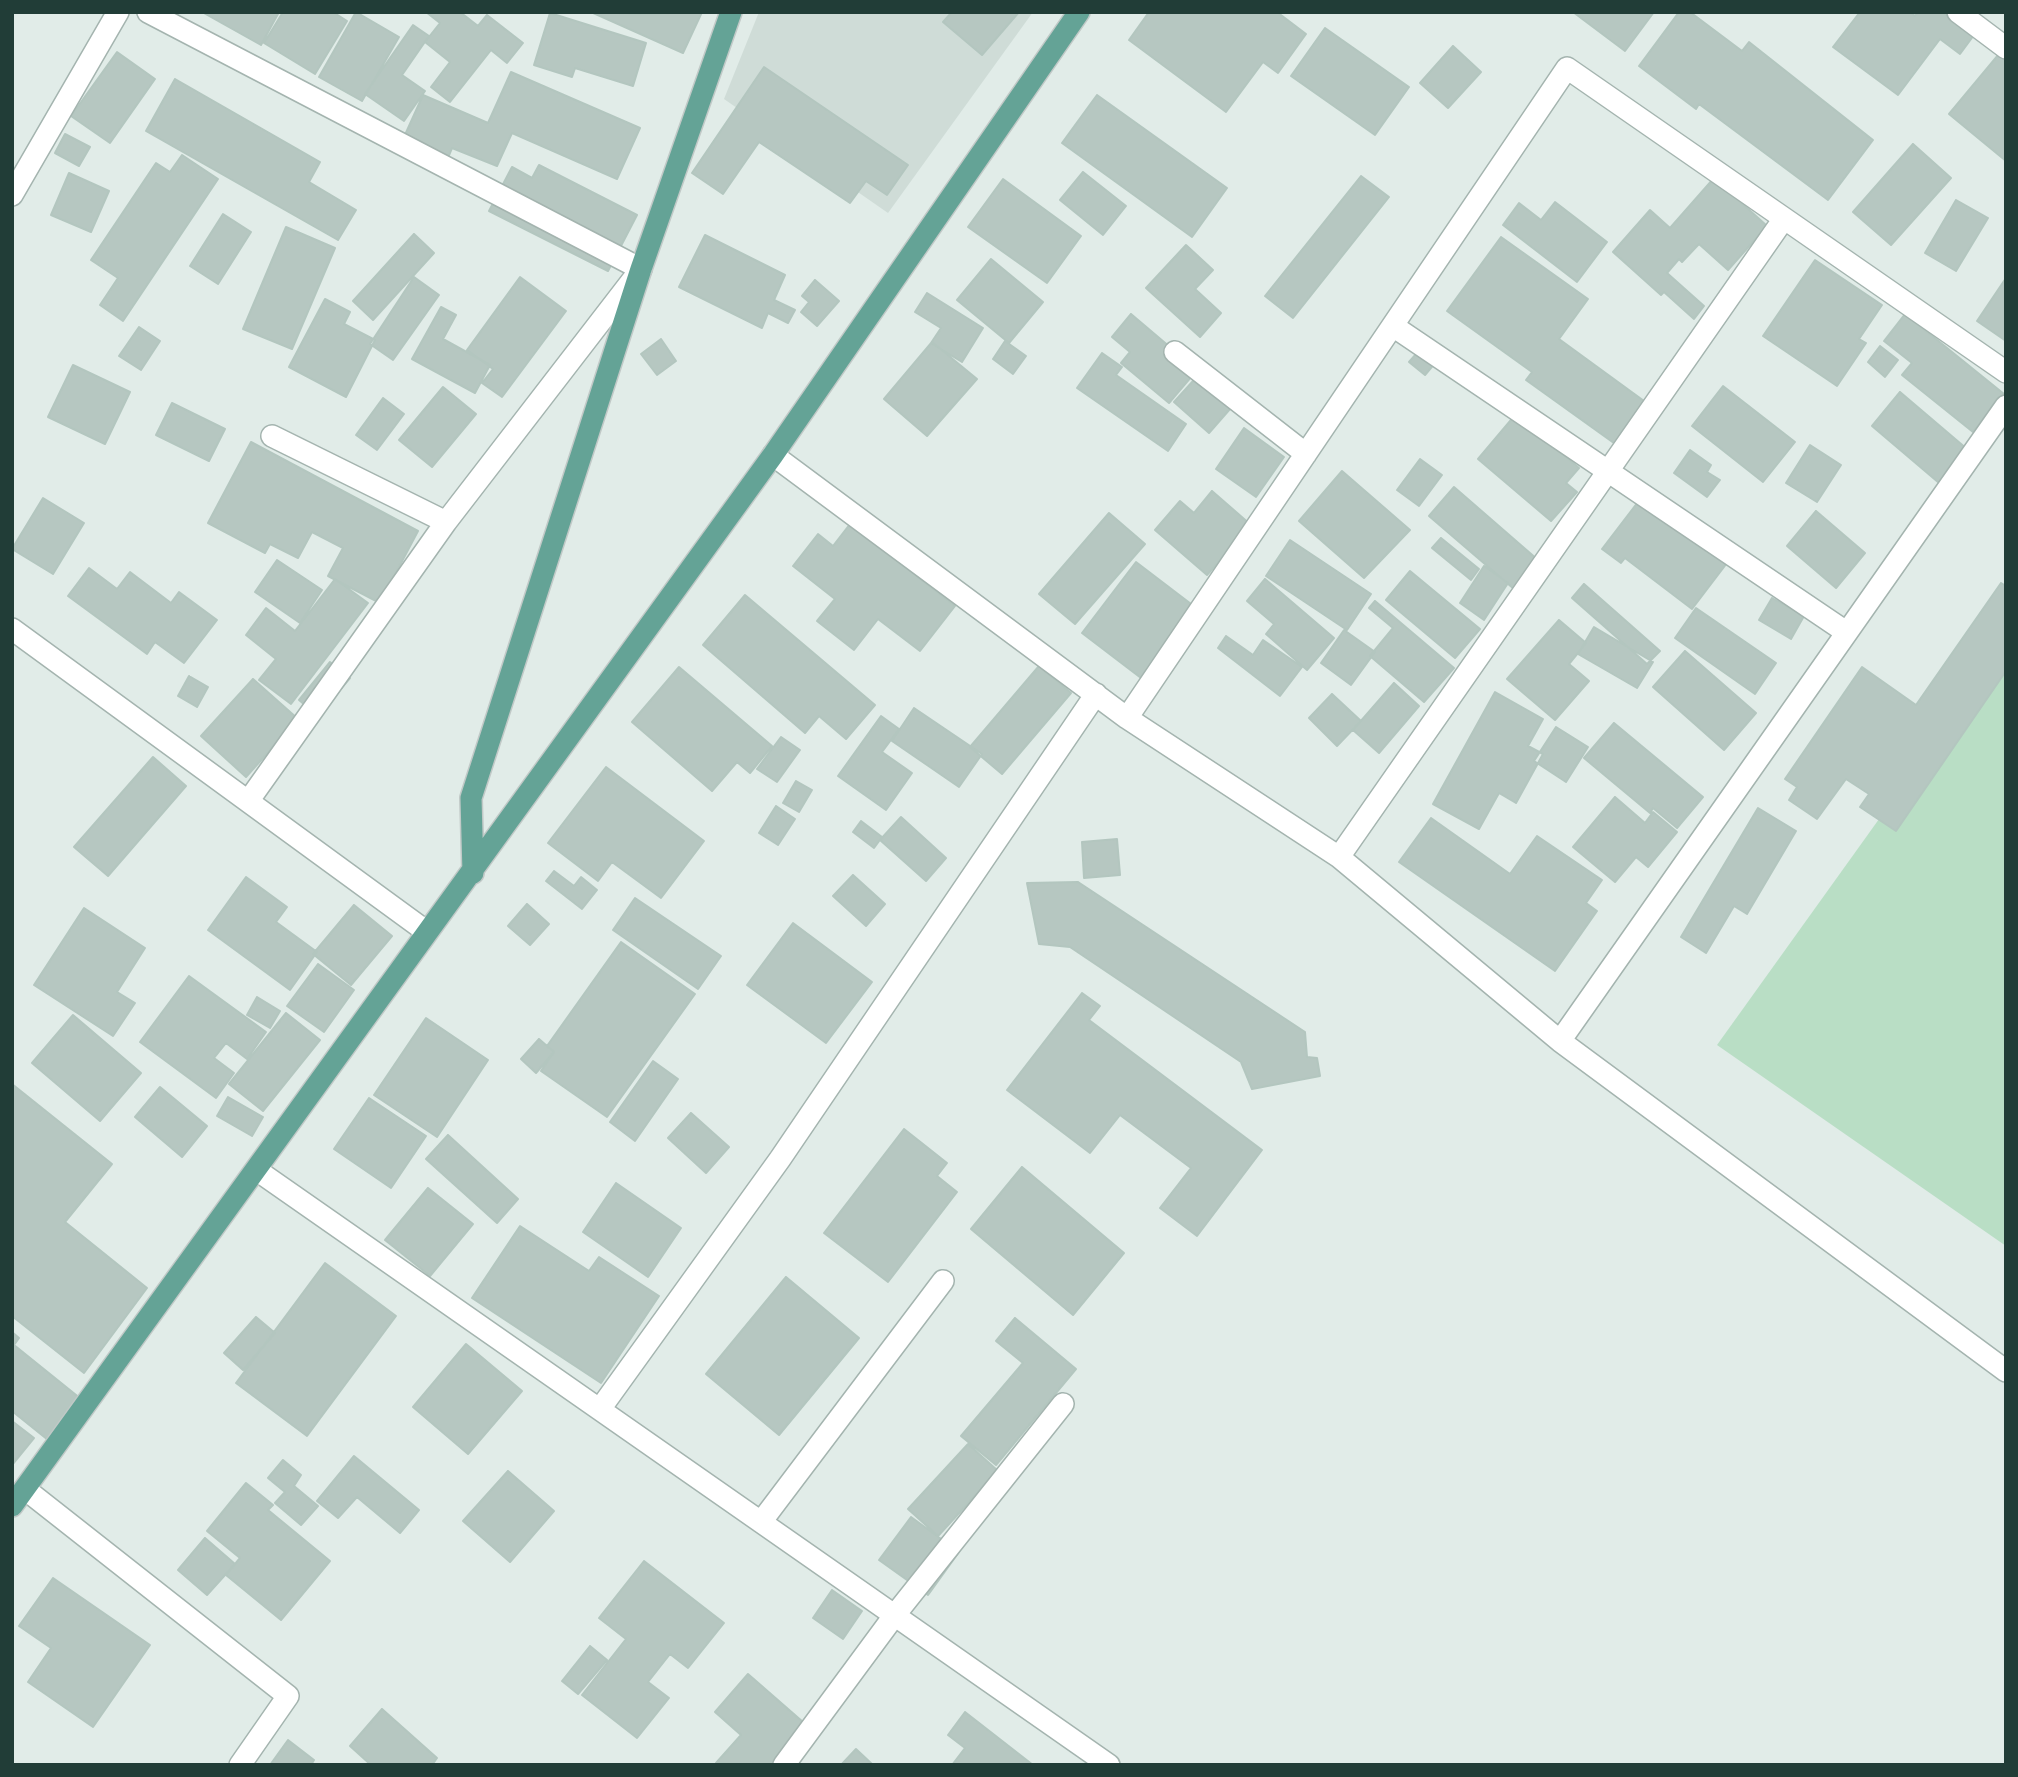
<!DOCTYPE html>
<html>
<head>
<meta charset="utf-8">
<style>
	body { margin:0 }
	#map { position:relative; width:2018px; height:1777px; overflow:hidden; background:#e1ece8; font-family:"DejaVu Sans",sans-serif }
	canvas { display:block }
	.frame { position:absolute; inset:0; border:14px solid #213d37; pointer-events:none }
</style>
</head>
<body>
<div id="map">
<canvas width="2018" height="1777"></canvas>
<div class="frame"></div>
</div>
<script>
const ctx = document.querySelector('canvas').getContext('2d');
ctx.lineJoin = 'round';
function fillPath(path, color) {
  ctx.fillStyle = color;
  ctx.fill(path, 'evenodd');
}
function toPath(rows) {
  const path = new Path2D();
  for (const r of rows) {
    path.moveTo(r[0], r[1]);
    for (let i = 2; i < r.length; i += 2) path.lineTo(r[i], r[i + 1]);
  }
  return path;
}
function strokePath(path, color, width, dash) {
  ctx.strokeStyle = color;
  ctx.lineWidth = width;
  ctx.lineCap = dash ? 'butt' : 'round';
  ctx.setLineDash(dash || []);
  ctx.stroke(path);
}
fillPath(toPath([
	[759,12,1033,12,888,213,724,99]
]), '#cfdcd7');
fillPath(toPath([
	[2006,642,2006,1246,1717,1045]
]), '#b9dec5');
const building = toPath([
	[202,12,279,12,261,45,202,12],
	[283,12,333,12,347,21,315,74,264,43,283,12],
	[356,12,399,37,362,101,319,77,356,12],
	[426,12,460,12,478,26,487,15,523,43,507,63,491,50,450,102,431,87,450,62,425,42,440,23,426,12],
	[591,12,642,14,702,12,683,53,591,12],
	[952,12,1019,12,982,55,943,22,952,12],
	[1149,12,1277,12,1306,34,1278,73,1263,62,1226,112,1129,40,1149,12],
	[1573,12,1654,12,1625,51,1573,12],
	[1679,12,1690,12,1742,51,1749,42,1873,140,1828,200,1699,104,1696,109,1639,66,1679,12],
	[1860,12,1910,12,1915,16,1918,12,1942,12,1974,35,1960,54,1940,39,1898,95,1833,47,1860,12],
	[550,13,646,43,633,86,575,68,572,77,534,65,550,13],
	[413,25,429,36,402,75,425,91,404,121,365,94,413,25],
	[1325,28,1409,87,1375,135,1291,76,1325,28],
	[1453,46,1481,72,1448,108,1420,83,1453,46],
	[117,52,155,79,110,143,71,116,117,52],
	[1999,54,2006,59,2006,161,1949,114,1999,54],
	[764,67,908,165,887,195,866,181,850,203,759,142,723,194,692,173,764,67],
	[511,72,640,128,617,179,512,133,497,166,452,148,445,165,400,146,423,95,488,123,511,72],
	[175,79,320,162,309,182,356,210,338,240,146,131,175,79],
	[1097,95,1227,188,1192,237,1062,143,1097,95],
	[65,134,90,147,79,166,55,153,65,134],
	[1913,144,1951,178,1891,245,1853,212,1913,144],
	[182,155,218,179,123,321,100,305,118,278,91,260,156,163,170,172,182,155],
	[539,165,637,215,608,271,489,211,512,167,532,178,539,165],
	[1083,172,1126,206,1103,235,1060,200,1083,172],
	[69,173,109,191,91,232,51,215,69,173],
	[1361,176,1389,197,1293,318,1265,296,1361,176],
	[1714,178,1767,226,1728,270,1699,244,1682,262,1679,259,1667,273,1704,306,1694,319,1664,292,1661,295,1613,252,1650,210,1670,228,1714,178],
	[1003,179,1081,236,1047,283,968,227,1003,179],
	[1956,200,1988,218,1956,271,1925,253,1956,200],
	[1555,202,1607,242,1577,282,1503,225,1519,203,1541,220,1555,202],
	[223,214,251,232,218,284,190,266,223,214],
	[286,227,335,248,292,349,243,329,286,227],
	[414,234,434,253,373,320,353,301,414,234],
	[705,235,785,275,774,300,795,310,788,323,768,313,762,328,679,287,705,235],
	[1501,237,1588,299,1559,339,1655,409,1625,451,1526,380,1532,372,1447,311,1501,237],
	[1186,245,1213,270,1195,289,1221,313,1200,337,1146,288,1186,245],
	[991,259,1043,302,1009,343,957,300,991,259],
	[1815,260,1882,305,1859,339,1866,343,1837,386,1763,336,1815,260],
	[414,277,439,295,393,360,370,344,414,277],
	[520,277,566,311,502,397,482,383,493,369,467,350,520,277],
	[2006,278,2006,341,1977,321,2006,278],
	[815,280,839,301,817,326,801,312,809,302,802,296,815,280],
	[927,293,983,328,962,362,931,343,941,328,915,312,927,293],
	[325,299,350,312,344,324,375,340,346,397,289,367,325,299],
	[441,307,456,315,443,339,490,365,475,393,412,359,441,307],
	[1131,314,1197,370,1169,403,1121,363,1130,352,1112,337,1131,314],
	[1905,314,2004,394,1973,432,1902,375,1912,363,1884,341,1905,314],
	[139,327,160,341,141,370,119,356,139,327],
	[661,339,676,361,657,375,641,354,661,339],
	[1005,341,1026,356,1013,374,993,359,1005,341],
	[932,342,977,379,927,436,884,399,932,342],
	[1425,344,1441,356,1425,375,1409,362,1425,344],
	[1880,346,1898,360,1885,377,1868,362,1880,346],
	[1102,353,1122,367,1116,375,1186,424,1168,451,1077,388,1102,353],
	[73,365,130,392,105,444,48,417,73,365],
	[1203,370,1237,401,1209,433,1174,402,1203,370],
	[1723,386,1795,442,1763,482,1692,426,1723,386],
	[443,387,476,414,432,467,399,440,443,387],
	[1900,392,1974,455,1945,488,1872,426,1900,392],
	[383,398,404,414,377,450,356,435,383,398],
	[172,403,225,429,209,461,156,435,172,403],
	[1516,414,1579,468,1566,483,1577,492,1551,521,1478,459,1516,414],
	[1244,428,1284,457,1256,497,1216,469,1244,428],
	[251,442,418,531,380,603,328,576,343,548,312,532,298,558,270,544,265,553,208,523,251,442],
	[1810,445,1841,465,1817,502,1786,483,1810,445],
	[1690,450,1711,465,1707,472,1720,480,1707,497,1674,473,1690,450],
	[1420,459,1442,475,1419,506,1397,490,1420,459],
	[1342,471,1410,530,1364,578,1299,521,1342,471],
	[1454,487,1538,560,1514,589,1429,516,1454,487],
	[1212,491,1251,525,1207,575,1155,530,1180,501,1194,513,1212,491],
	[43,498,84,523,53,574,12,549,43,498],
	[1641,498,1727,563,1692,609,1625,558,1621,563,1602,549,1641,498],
	[1816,511,1865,553,1836,588,1787,546,1816,511],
	[1109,513,1145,544,1075,624,1039,594,1109,513],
	[850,524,955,606,920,651,878,619,854,650,817,621,835,599,793,566,818,534,833,546,850,524],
	[1441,538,1479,569,1471,580,1432,548,1441,538],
	[1290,540,1371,594,1347,630,1266,576,1290,540],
	[277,560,322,590,300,623,255,592,277,560],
	[1136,562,1195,607,1141,678,1082,633,1136,562],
	[1484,566,1508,583,1484,620,1460,603,1484,566],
	[89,568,117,589,130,572,171,603,179,592,217,620,184,663,155,642,147,654,68,596,89,568],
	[1410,571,1480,629,1455,658,1386,600,1410,571],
	[335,579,368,603,291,704,259,680,276,659,246,635,266,608,295,631,335,579],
	[1265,579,1334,638,1307,670,1266,634,1274,624,1247,601,1265,579],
	[2001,583,2006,586,2006,671,1896,831,1860,807,1869,794,1846,779,1817,819,1789,800,1797,787,1785,779,1862,667,1916,705,2001,583],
	[1584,584,1660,651,1647,664,1572,598,1584,584],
	[745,595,875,705,846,739,819,716,805,733,703,645,745,595],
	[1772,598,1804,616,1791,639,1759,620,1772,598],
	[1375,601,1454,668,1424,702,1370,656,1393,628,1369,608,1375,601],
	[1696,608,1776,663,1755,694,1675,638,1696,608],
	[1559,620,1586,643,1569,664,1589,681,1555,720,1507,679,1559,620],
	[1594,627,1653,662,1637,688,1578,654,1594,627],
	[1344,630,1375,652,1351,685,1321,663,1344,630],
	[1226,636,1253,655,1263,640,1302,667,1280,696,1218,648,1226,636],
	[1685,651,1756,713,1724,750,1653,687,1685,651],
	[330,662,350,678,318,716,299,700,330,662],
	[1039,666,1071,693,1002,774,970,747,1039,666],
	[679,667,772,746,750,773,737,762,712,791,632,722,679,667],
	[189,676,208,687,197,707,178,696,189,676],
	[253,679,298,719,246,777,201,736,253,679],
	[1394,683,1419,706,1379,753,1353,730,1394,683],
	[1495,692,1543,719,1528,746,1543,754,1516,803,1499,793,1479,829,1433,804,1495,692],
	[1332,694,1361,721,1337,746,1309,718,1332,694],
	[914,708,982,754,959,787,892,741,914,708],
	[881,716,899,729,882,752,912,773,886,810,838,776,881,716],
	[1614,723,1703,797,1677,828,1653,808,1650,813,1584,758,1614,723],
	[1556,727,1588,747,1566,782,1534,761,1556,727],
	[781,737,800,750,777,782,757,769,781,737],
	[153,757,186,786,108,876,74,847,153,757],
	[606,767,704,841,661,898,612,862,598,881,548,843,606,767],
	[796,781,812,790,799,812,783,803,796,781],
	[1615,797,1645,823,1653,812,1677,832,1648,867,1636,857,1615,882,1573,847,1615,797],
	[776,806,795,819,778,845,759,833,776,806],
	[1758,808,1796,831,1747,914,1734,906,1706,953,1681,937,1758,808],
	[901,817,946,858,926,881,880,840,901,817],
	[1431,818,1510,874,1537,836,1602,880,1586,903,1597,911,1555,971,1399,862,1431,818],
	[861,821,882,837,874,848,853,832,861,821],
	[1117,839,1120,875,1084,878,1082,842,1117,839],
	[554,871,574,886,581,877,597,890,582,909,546,881,554,871],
	[853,875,885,904,866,926,833,896,853,875],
	[246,877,287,907,276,922,317,952,290,990,208,930,246,877],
	[1078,882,1305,1032,1307,1057,1317,1058,1320,1076,1252,1089,1241,1062,1070,947,1039,944,1027,883,1078,882],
	[635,898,721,956,698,989,613,930,635,898],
	[527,904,549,924,530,945,508,926,527,904],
	[354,905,392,936,351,985,313,954,354,905],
	[84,908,145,948,117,992,135,1003,113,1036,34,985,84,908],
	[793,923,872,982,826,1043,747,985,793,923],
	[621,942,695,994,607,1117,541,1071,554,1052,547,1046,621,942],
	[318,964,354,990,324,1032,287,1006,318,964],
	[189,976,266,1032,247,1059,226,1043,214,1058,234,1073,216,1098,140,1042,189,976],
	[1082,993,1100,1006,1089,1020,1262,1150,1197,1236,1160,1208,1191,1168,1120,1115,1090,1153,1007,1090,1082,993],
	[257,997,280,1011,270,1028,247,1015,257,997],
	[286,1013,320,1040,263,1111,229,1084,286,1013],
	[73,1015,141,1073,100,1121,32,1063,73,1015],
	[426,1018,488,1060,437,1137,374,1095,426,1018],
	[539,1039,554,1052,536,1073,521,1059,539,1039],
	[653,1061,678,1079,635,1141,610,1122,653,1061],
	[12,1084,112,1164,65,1222,147,1288,84,1373,12,1316,12,1084],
	[160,1087,207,1126,182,1157,135,1117,160,1087],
	[228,1097,263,1117,252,1136,217,1116,228,1097],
	[369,1098,426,1136,391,1188,334,1149,369,1098],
	[691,1113,729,1147,706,1173,668,1138,691,1113],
	[904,1129,947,1163,937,1176,957,1192,888,1282,824,1233,904,1129],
	[448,1135,518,1199,497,1223,426,1159,448,1135],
	[1022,1167,1124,1253,1073,1315,971,1229,1022,1167],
	[616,1183,681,1228,648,1277,583,1232,616,1183],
	[428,1188,473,1224,430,1276,385,1240,428,1188],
	[520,1226,589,1271,599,1257,659,1296,601,1383,472,1298,520,1226],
	[325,1263,396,1316,307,1436,236,1383,325,1263],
	[786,1277,859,1338,779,1435,706,1374,786,1277],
	[256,1317,275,1333,243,1370,224,1353,256,1317],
	[1015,1318,1076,1369,996,1465,961,1436,1023,1363,996,1341,1015,1318],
	[12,1332,19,1338,14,1345,86,1403,53,1444,12,1411,12,1332],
	[466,1344,522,1391,468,1454,413,1407,466,1344],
	[12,1421,34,1438,12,1465,12,1421],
	[968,1444,998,1471,938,1536,908,1509,968,1444],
	[354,1456,419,1510,400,1533,357,1497,338,1518,317,1501,354,1456],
	[283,1460,301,1475,294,1486,318,1506,301,1525,275,1503,285,1492,268,1478,283,1460],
	[508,1471,554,1511,510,1562,463,1521,508,1471],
	[246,1483,273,1505,268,1510,330,1561,281,1620,226,1575,240,1558,207,1531,246,1483],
	[911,1517,959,1552,928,1595,879,1560,911,1517],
	[205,1538,235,1564,207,1595,178,1570,205,1538],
	[644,1561,724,1623,688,1668,670,1654,648,1682,669,1698,637,1738,582,1695,626,1639,599,1618,644,1561],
	[53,1578,150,1645,93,1727,28,1682,51,1648,19,1626,53,1578],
	[832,1590,862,1611,843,1639,813,1618,832,1590],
	[590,1646,607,1660,578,1694,562,1681,590,1646],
	[748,1674,811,1729,780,1765,716,1763,741,1735,715,1712,748,1674],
	[382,1709,437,1758,432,1765,371,1765,350,1746,382,1709],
	[965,1712,1033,1765,952,1765,965,1748,948,1735,965,1712],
	[288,1740,314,1760,311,1765,270,1765,288,1740],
	[856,1749,873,1765,841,1765,856,1749]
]);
fillPath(building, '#b6c7c1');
strokePath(building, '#b3c6bf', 2);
const minor = toPath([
	[148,12,641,269,446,522,249,800],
	[1958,12,2006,48],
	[12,195,118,12],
	[1393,326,1846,632],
	[1175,352,1306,454],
	[272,436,446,522],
	[773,455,1127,718,1339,857,1560,1041,2006,406],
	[12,629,427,932],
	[1127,718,1567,68,2006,372],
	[1339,857,1783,220],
	[1560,1041,2006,1371],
	[258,1171,1109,1765],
	[600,1409,780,1159,1096,694],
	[25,1489,288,1696,240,1765],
	[761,1522,943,1281],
	[784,1765,894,1616,1063,1404]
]);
const major = toPath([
	[473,873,471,798,641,269,731,12],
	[12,1506,773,455,1079,12]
]);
strokePath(minor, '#a4b4af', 24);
strokePath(major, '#c1c9c7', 24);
strokePath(minor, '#fff', 21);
strokePath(major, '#64a396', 21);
</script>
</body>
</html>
